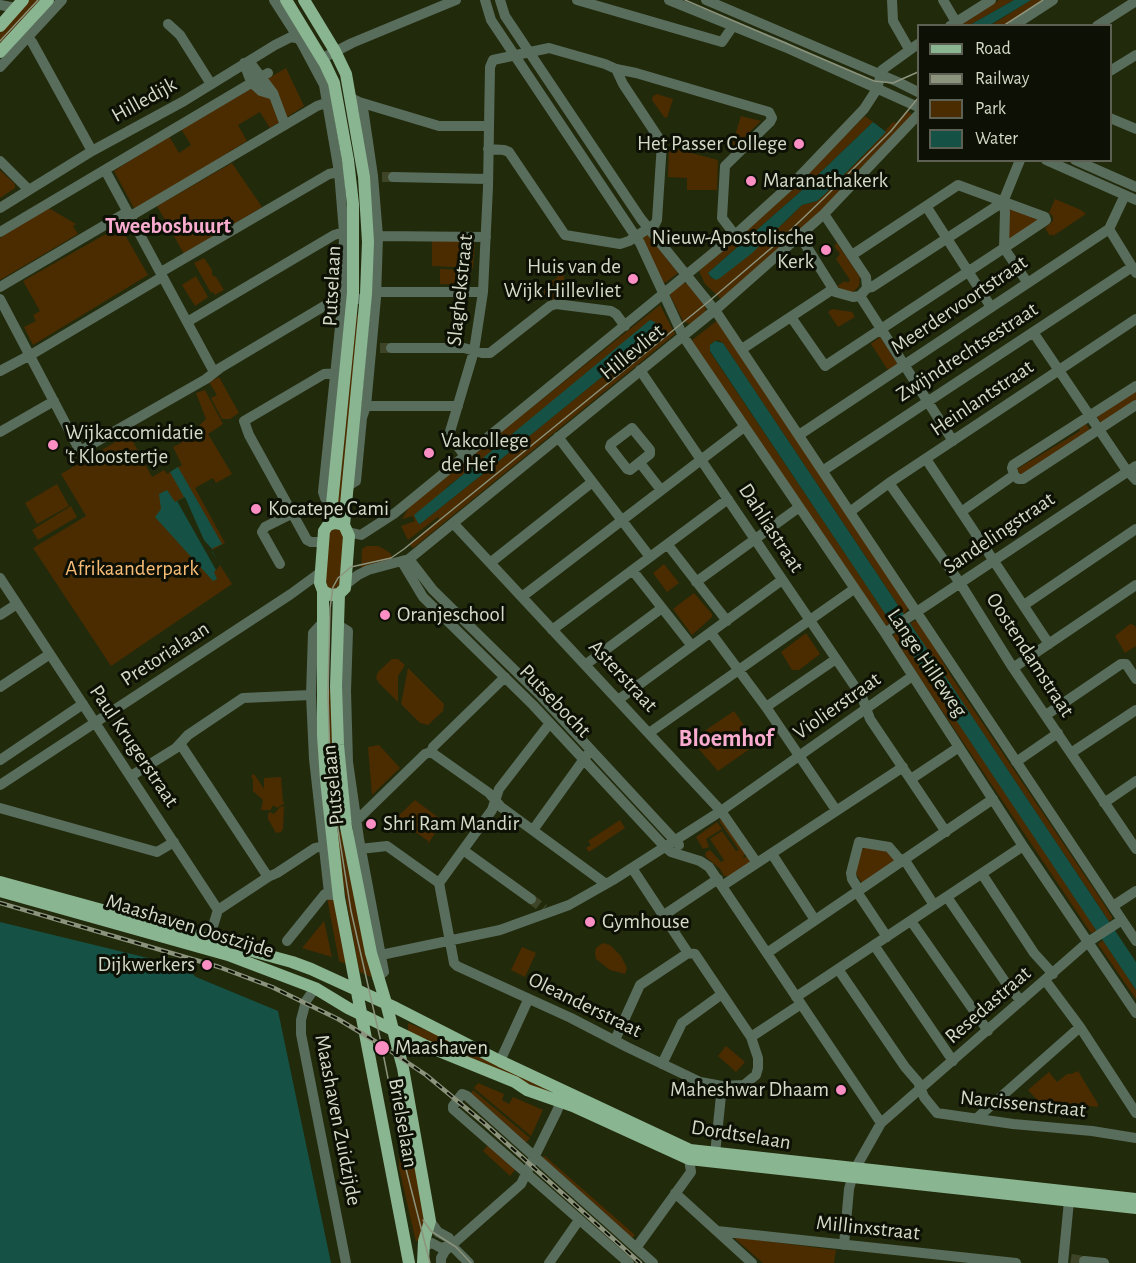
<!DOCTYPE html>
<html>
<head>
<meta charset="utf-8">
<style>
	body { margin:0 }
	#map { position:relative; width:1136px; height:1263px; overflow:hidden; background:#222a0c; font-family:"Alegreya Sans",sans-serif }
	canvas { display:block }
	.legend { position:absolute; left:917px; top:24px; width:195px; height:138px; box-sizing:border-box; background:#0d1105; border:2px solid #5d6153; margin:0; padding:8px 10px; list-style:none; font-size:18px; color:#d4dac8 }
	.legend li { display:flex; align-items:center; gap:12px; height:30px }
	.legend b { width:30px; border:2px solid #5d6153 }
</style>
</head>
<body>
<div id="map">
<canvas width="1136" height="1263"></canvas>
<ul class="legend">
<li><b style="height:8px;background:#8ab591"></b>Road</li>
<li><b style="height:8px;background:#8c937c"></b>Railway</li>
<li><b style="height:16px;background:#4a2c00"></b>Park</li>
<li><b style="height:16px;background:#155245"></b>Water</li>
</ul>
</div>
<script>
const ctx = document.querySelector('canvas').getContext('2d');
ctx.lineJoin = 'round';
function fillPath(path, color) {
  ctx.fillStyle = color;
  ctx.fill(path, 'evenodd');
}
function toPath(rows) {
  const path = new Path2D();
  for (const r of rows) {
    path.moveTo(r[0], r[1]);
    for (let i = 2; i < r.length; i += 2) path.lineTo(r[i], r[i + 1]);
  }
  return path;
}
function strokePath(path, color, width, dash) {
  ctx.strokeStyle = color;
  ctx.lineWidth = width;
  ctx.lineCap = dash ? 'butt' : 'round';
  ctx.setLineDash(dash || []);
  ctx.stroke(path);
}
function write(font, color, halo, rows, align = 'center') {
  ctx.font = font + ' "Alegreya Sans",sans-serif';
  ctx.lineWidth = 6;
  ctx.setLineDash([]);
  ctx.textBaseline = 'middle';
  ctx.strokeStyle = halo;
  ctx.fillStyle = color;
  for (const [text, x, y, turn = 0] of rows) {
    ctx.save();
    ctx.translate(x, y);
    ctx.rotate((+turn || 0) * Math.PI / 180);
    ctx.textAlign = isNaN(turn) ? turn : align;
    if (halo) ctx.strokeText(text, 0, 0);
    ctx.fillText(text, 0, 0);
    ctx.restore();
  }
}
fillPath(toPath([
	[28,0,44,0,0,47,0,31],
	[999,0,1014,0,970,25,959,26],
	[1031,0,1047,0,1006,25,990,26],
	[286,68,304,106,270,128,260,112,238,125,247,141,135,210,114,171,169,136,179,153,191,145,181,129],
	[657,94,673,99,667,118,664,117,652,100,653,96],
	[906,111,914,115,818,214,721,299,705,284,699,271,818,163,865,116,873,122,800,192,708,273,711,278,713,279,785,222,802,205,817,201,862,157,893,122,896,123],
	[741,116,761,121,733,148,733,142],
	[669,147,718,160,717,190,687,190,687,178,668,177],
	[232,163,262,207,184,254,157,206],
	[0,170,15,184,15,188,0,198],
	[1055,199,1081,210,1086,214,1053,236,1052,234,1050,236,1045,228,1053,221,1053,216,1049,213],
	[47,207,76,224,73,226,78,234,0,280,0,238],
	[1008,208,1042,221,1008,243],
	[120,226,148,275,33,345,24,327,36,321,33,315,40,311,23,281],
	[645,232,678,273,665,283,662,281,642,240],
	[432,240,475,241,473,268,432,266],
	[837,243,860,277,859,286,853,292,846,293,837,286,845,281,848,283,850,280,836,259,840,254,834,246],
	[204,258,212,270,212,275,216,277,224,290,215,295,213,292,211,293,194,263],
	[558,268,565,270,562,293,558,299,548,300,543,295,546,284,557,278],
	[440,269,467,270,466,285,440,284],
	[196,276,208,297,195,306,182,285],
	[685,283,690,284,706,305,705,312,690,324,683,321,670,295,671,291,681,284],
	[660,305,675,334,413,548,409,544,439,519,438,517,408,540,401,526,415,521,413,516,402,519,411,504],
	[658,329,657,332,484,473,420,524,418,523,448,486],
	[832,309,852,312,855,317,838,327,828,312],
	[353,314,363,315,344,507,334,506],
	[718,320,910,606,904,614,723,343,718,340,713,342,710,345,710,352,891,622,886,626,691,341],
	[880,337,898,364,888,370,871,344],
	[219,377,239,413,230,419,222,419,211,398,217,395,209,382],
	[205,390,223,424,208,434,232,474,216,483,213,478,195,488,225,543,211,551,232,584,111,666,33,548,86,516,61,474,129,434,152,477,164,470,167,474,182,465,173,447,181,443,206,419,196,393],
	[1136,390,1136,400,1103,425,1097,417],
	[1086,424,1092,433,1023,478,1017,469,1080,431,1079,429],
	[57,484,69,506,37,524,25,503],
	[71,506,77,517,38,540,32,530],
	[331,528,344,531,340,589,325,589,325,542],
	[367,546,378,546,384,549,390,553,395,562,361,571,362,549],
	[664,564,679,583,667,592,653,573],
	[694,593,712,614,712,617,692,635,673,609],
	[914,621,920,621,951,676,1102,901,1112,917,1112,919,1109,921,910,624],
	[1130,624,1134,625,1136,628,1136,646,1125,653,1115,636],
	[898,632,1097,930,1091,933,892,636],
	[806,633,820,654,799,670,792,670,781,652],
	[392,659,398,659,405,665,398,676,398,702,379,683,376,678,378,672],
	[408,668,444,704,443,711,428,725,420,723,401,704],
	[324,689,334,689,343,825,333,826],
	[734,711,757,744,718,771,691,740],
	[379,745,400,768,372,795,368,747],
	[254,774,264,789,264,778,281,777,283,802,285,803,277,808,275,806,272,806,271,810,261,810,263,800,253,791,253,779,251,776],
	[415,800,443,821,428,844,428,841,396,818],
	[284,806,283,829,281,832,276,833,268,819,268,814,270,812,274,814,280,807],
	[723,818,747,853,743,856,744,858,748,855,753,862,732,876,724,876,720,869,705,856,706,852,710,850,721,862,724,860,710,839,722,831,736,851,739,850,719,821],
	[620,820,625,828,589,852,586,848,591,845,588,841],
	[717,822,722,829,706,839,709,847,703,849,696,837],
	[344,831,375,979,360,972,358,965,334,832],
	[866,847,889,852,895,861,863,884,856,874,860,851],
	[327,898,331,898,335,901,348,965,339,961],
	[324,921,332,957,302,948],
	[1103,940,1136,990,1136,999,1098,944],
	[603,943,610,945,621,956,627,968,625,974,610,970,596,959,595,953,596,948],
	[522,947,536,953,525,977,511,970],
	[408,1023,443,1037,550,1087,547,1092,408,1032],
	[726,1046,745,1062,736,1072,718,1056],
	[1078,1071,1098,1104,1098,1107,1037,1100,1028,1090,1049,1072,1057,1082,1067,1074,1071,1074],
	[478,1083,504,1094,502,1100,509,1104,513,1097,543,1110,531,1136,474,1088],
	[473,1090,530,1138,524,1145,470,1095],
	[412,1141,426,1216,421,1237,416,1242,399,1168,400,1148,405,1147,404,1143],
	[487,1146,492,1146,516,1169,510,1176,483,1151],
	[544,1156,546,1157,635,1235,632,1238,542,1157],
	[733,1237,836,1250,834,1263,763,1263]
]), '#4a2c00');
fillPath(toPath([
	[1014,0,1031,0,990,25,970,25],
	[873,122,886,132,825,194,817,201,802,205,751,254,720,278,716,280,711,277,708,273,800,192],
	[650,320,655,322,657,332,484,473,420,524,418,523,414,515],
	[715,341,723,343,1136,962,1136,990,710,351,710,345],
	[178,467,222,544,213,548,212,551,217,559,219,559,222,563,214,572,217,579,213,581,155,517,161,509,159,494,167,490,175,502,184,497,170,472],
	[0,922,185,967,196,977,278,1011,331,1263,0,1263]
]), '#155245');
fillPath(toPath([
	[185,497,204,540,213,550,212,552,217,559,219,559,222,563,216,570,177,501]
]), '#222a0c');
strokePath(toPath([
	[382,177,393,177],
	[380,348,391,348],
	[531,899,544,909],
	[1071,1259,1084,1261]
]), '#3d4428', 10, [10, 5]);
strokePath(toPath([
	[274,0,301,42,324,85],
	[485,0,491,20,640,243,683,336,885,633,1023,846,1136,1013],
	[500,0,505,16,641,219,717,313,1136,941],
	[577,0,722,42,733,26],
	[669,0,785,47,918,107],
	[706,0,898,82,918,92],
	[892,0,893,21,909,49],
	[943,0,956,22],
	[0,5,16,8],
	[168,24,180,35,211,84],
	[950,26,991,0],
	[1013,26,1053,0],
	[1097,26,1136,1],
	[28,37,32,42,92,151],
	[321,59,352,43,456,0],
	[249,61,273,93,285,125],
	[244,63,251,82,261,91,274,95],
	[0,67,62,0],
	[1110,71,1136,55],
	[329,72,324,85,339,172,344,232,343,298,323,492,325,498,332,503],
	[359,102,439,126,489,126],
	[1110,118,1136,129],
	[488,149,504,150,509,152,565,235,620,244,629,241,655,224,657,220,662,143,623,84,616,69],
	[1046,160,1136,200],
	[1075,160,1136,187],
	[0,161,29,190],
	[105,170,214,372],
	[393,177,488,179],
	[926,206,991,307],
	[0,208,92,151,184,101,275,45,291,37,311,41],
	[129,217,317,106,332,101],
	[1109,229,1136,273],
	[0,232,268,73],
	[378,236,486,237],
	[800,236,835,292,853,297,860,296,867,288,866,277,824,214],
	[852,255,958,185,1045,217,1046,220,1004,248,1005,212,1003,202],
	[161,272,329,174,339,172],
	[0,287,127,212],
	[867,288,872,287,1003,202,1020,160],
	[376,292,483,292],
	[860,296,953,441],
	[0,299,80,451,206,379,220,368,336,299,343,298,360,299],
	[791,317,825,366,1004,248,1027,282],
	[187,322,334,235,344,232],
	[1033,332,1125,468,1136,480],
	[391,348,464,348,482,353,490,353,550,306,556,304,611,311,616,314,625,326],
	[742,349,833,289],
	[640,370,862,697,870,719,946,832],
	[0,371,34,353,162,277],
	[1136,386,1013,465,1012,468,1014,475,1018,479,1023,479,1136,405],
	[366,406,458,406],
	[632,428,650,450,650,454,630,470,627,469,610,447,611,444,632,428],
	[0,432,54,401],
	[799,435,1109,229,1125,195],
	[558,437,650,557],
	[465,456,449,435,474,351,483,292,488,187,490,67,493,60,549,48,605,64,616,69,636,73,769,112,772,118,770,122,725,166,722,218,735,235],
	[926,459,1049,644],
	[640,463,661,490],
	[824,470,1132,267],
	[889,483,960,583,1013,668,1136,849],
	[348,486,356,481,362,418,366,406,376,298,378,236,373,176,363,108,359,102,351,98],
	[851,511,889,483,1136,319],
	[961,512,1014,475],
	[453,523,721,811,757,863],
	[348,532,361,535,395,513,735,235,799,177,864,109,877,89,882,70,918,44],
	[323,542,311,542,307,540,249,435,244,421,324,374,336,373],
	[668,545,727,621],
	[409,559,433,590,541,696,679,845],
	[402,562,423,597,533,705,665,847,671,852,700,861,709,867,881,1123,855,1169],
	[490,563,591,483],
	[280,564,262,532,265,527,293,513],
	[633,571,692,646],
	[0,578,218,910,209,939],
	[696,582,798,508],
	[345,585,358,575,368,570,409,559,721,305,824,214,918,115],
	[523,596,744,427],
	[1024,605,1136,529],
	[0,615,17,604],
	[323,622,313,633,311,695,314,759,329,893],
	[338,625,348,631,346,691,348,762,359,839,384,972,377,977],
	[552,630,728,499],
	[711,633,766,707,836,810],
	[885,633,1136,466],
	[585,665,662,608],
	[1013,668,1136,585],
	[0,687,50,654],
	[618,700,782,580],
	[766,707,836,659],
	[1046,715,1121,664,1126,664,1136,679],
	[649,733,854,589],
	[181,745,268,877],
	[431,752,489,793,501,807,606,884],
	[1071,753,1136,710],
	[0,760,83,704],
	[1016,762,1058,733],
	[131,776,176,748,188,735,243,698,311,695],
	[911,779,959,747],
	[0,785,291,594,321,572],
	[1104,803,1136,781],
	[0,808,157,852,174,842],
	[356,821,425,754,431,752,433,747,505,677],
	[533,830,587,755],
	[360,849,387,846,439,883,454,963,457,966,571,1018,627,1047,700,1082,722,1086,744,1085,756,1075,758,1068,758,1058,751,1037,695,954,688,953,632,868],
	[463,850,531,899],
	[772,854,815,920],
	[904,859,934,905],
	[982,874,1034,953,1053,974],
	[439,883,492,810,499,789,550,723],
	[722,886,903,767],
	[859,890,852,879,851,873,859,842,889,847,901,861],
	[857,892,887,937],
	[947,897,1006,983,1021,1001],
	[1113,906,1136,891],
	[218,910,268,877,277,873,315,848,323,846],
	[664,915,718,879],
	[911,921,988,1031],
	[287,941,325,894,333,895],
	[874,945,953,1061],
	[767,953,993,799],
	[381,955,500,930,569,905,613,880,721,811,911,677],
	[838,969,905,1067,918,1082,924,1097,937,1113,1013,1124,1092,1131,1136,1138],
	[1045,980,1080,1027,1136,1113],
	[315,988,306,1001,301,1020,301,1034,346,1263],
	[796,997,1023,846],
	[751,1037,801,1004],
	[615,1040,640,985,688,953],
	[500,1061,528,1000],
	[662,1064,682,1023,722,994],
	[977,1118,1080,1027],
	[881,1123,1088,942,1122,920],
	[715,1154,722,1086],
	[675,1193,752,1263],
	[430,1221,438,1232,449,1238,451,1245,469,1263],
	[717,1231,1016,1263],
	[844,1245,849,1189,852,1178],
	[423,1247,432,1243,441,1248,451,1245],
	[636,1248,691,1172,689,1159],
	[1084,1261,1104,1263],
	[441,1263,441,1258,445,1251,521,1184,557,1111,561,1101,560,1095],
	[549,1263,579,1220],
	[629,1263,453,1109,453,1106,462,1094,467,1096,653,1263],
	[1063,1263,1069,1201]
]), '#596d5c', 10);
strokePath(toPath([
	[286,0,325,64,334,83,348,160,353,204,353,293,330,524],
	[304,0,335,51,346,74,364,177,368,242,366,294,344,525],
	[0,26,23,0],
	[0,52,48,0],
	[335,523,344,525,349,536,345,588,339,594,331,595,323,591,320,583,324,531,328,525,335,523],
	[323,591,323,735,326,780,339,898,409,1263],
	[339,594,336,686,338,745,346,827,371,953,386,1003,403,1068,430,1221,424,1241,423,1263],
	[0,882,292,962,311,969,396,1008,500,1061,690,1150,1136,1199],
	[0,891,228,955,315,988,348,1008,424,1045,515,1082,527,1090,573,1106,689,1159,1136,1208]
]), '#8ab591', 12);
strokePath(toPath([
	[685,0,874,81,893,83,918,72],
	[1003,26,1043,0],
	[0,41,38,0],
	[423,1220,431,1231,456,1247,471,1263],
	[430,1263,406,1169,380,1038,351,911,337,823,330,760,328,694,330,608,333,587,338,578,351,567,391,558,404,549,708,302,776,244,823,199,891,131,918,98]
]), '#8c937c', 1.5);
const rail = toPath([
	[0,903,219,967,272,987,338,1019,383,1046,426,1075,484,1123,640,1263]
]);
strokePath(rail, '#8c937c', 4.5);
strokePath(rail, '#0d1105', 2, [7]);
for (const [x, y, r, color] of [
	[799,144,6,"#fb8fc4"],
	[751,181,6,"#fb8fc4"],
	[826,250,6,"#fb8fc4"],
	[633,279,6,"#fb8fc4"],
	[53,445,6,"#fb8fc4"],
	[429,453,6,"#fb8fc4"],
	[256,509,6,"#fb8fc4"],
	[385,615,6,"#fb8fc4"],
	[371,824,6,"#fb8fc4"],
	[590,922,6,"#fb8fc4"],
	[207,965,6,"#fb8fc4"],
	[382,1048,8,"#fb8fc4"],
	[841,1090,6,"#fb8fc4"]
]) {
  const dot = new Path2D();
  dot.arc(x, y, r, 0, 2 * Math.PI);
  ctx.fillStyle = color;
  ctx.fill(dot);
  strokePath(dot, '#0d1105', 2);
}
write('21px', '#d4dac8', '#0d1105', [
	["Hilledijk",144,100,-29],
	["Putselaan",332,286,-87],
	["Slaghekstraat",460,290,-84],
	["Meerdervoortstraat",959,305,-34],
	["Hillevliet",632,352,-39],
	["Zwijndrechtsestraat",967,352,-33],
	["Heinlantstraat",982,398,-34],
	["Dahliastraat",771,528,57],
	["Sandelingstraat",999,533,-34],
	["Pretorialaan",165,654,-33],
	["Oostendamstraat",1030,655,57],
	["Lange Hilleweg",927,663,56],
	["Asterstraat",623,676,47],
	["Putsebocht",555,701,46],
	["Violierstraat",837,706,-35],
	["Paul Krugerstraat",134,746,56],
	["Putselaan",333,785,-96],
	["Maashaven Oostzijde",190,926,17],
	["Oleanderstraat",585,1005,26],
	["Resedastraat",988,1005,-41],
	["Narcissenstraat",1023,1104,6],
	["Maashaven Zuidzijde",338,1120,79],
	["Brielselaan",403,1123,80],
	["Dordtselaan",741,1135,9],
	["Millinxstraat",868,1228,6]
]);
write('21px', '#d4dac8', '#0d1105', [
	["Het Passer College",787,144,"right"],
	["Maranathakerk",763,181],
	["Nieuw-Apostolische",814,238,"right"],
	["Kerk",814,262,"right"],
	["Huis van de",621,267,"right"],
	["Wijk Hillevliet",621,291,"right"],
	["Wijkaccomidatie",65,433],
	["'t Kloostertje",65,457],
	["Vakcollege",441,441],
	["de Hef",441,465],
	["Kocatepe Cami",268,509],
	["Oranjeschool",397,615],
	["Shri Ram Mandir",383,824],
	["Gymhouse",602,922],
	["Dijkwerkers",195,965,"right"],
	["Maashaven",395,1048],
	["Maheshwar Dhaam",829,1090,"right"]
], 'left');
write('21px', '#f9bd78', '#0d1105', [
	["Afrikaanderpark",132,569]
]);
write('bold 22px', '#f9acd0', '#0d1105', [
	["Tweebosbuurt",168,226]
]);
write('bold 24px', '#f9acd0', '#0d1105', [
	["Bloemhof",726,739]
]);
</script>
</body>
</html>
